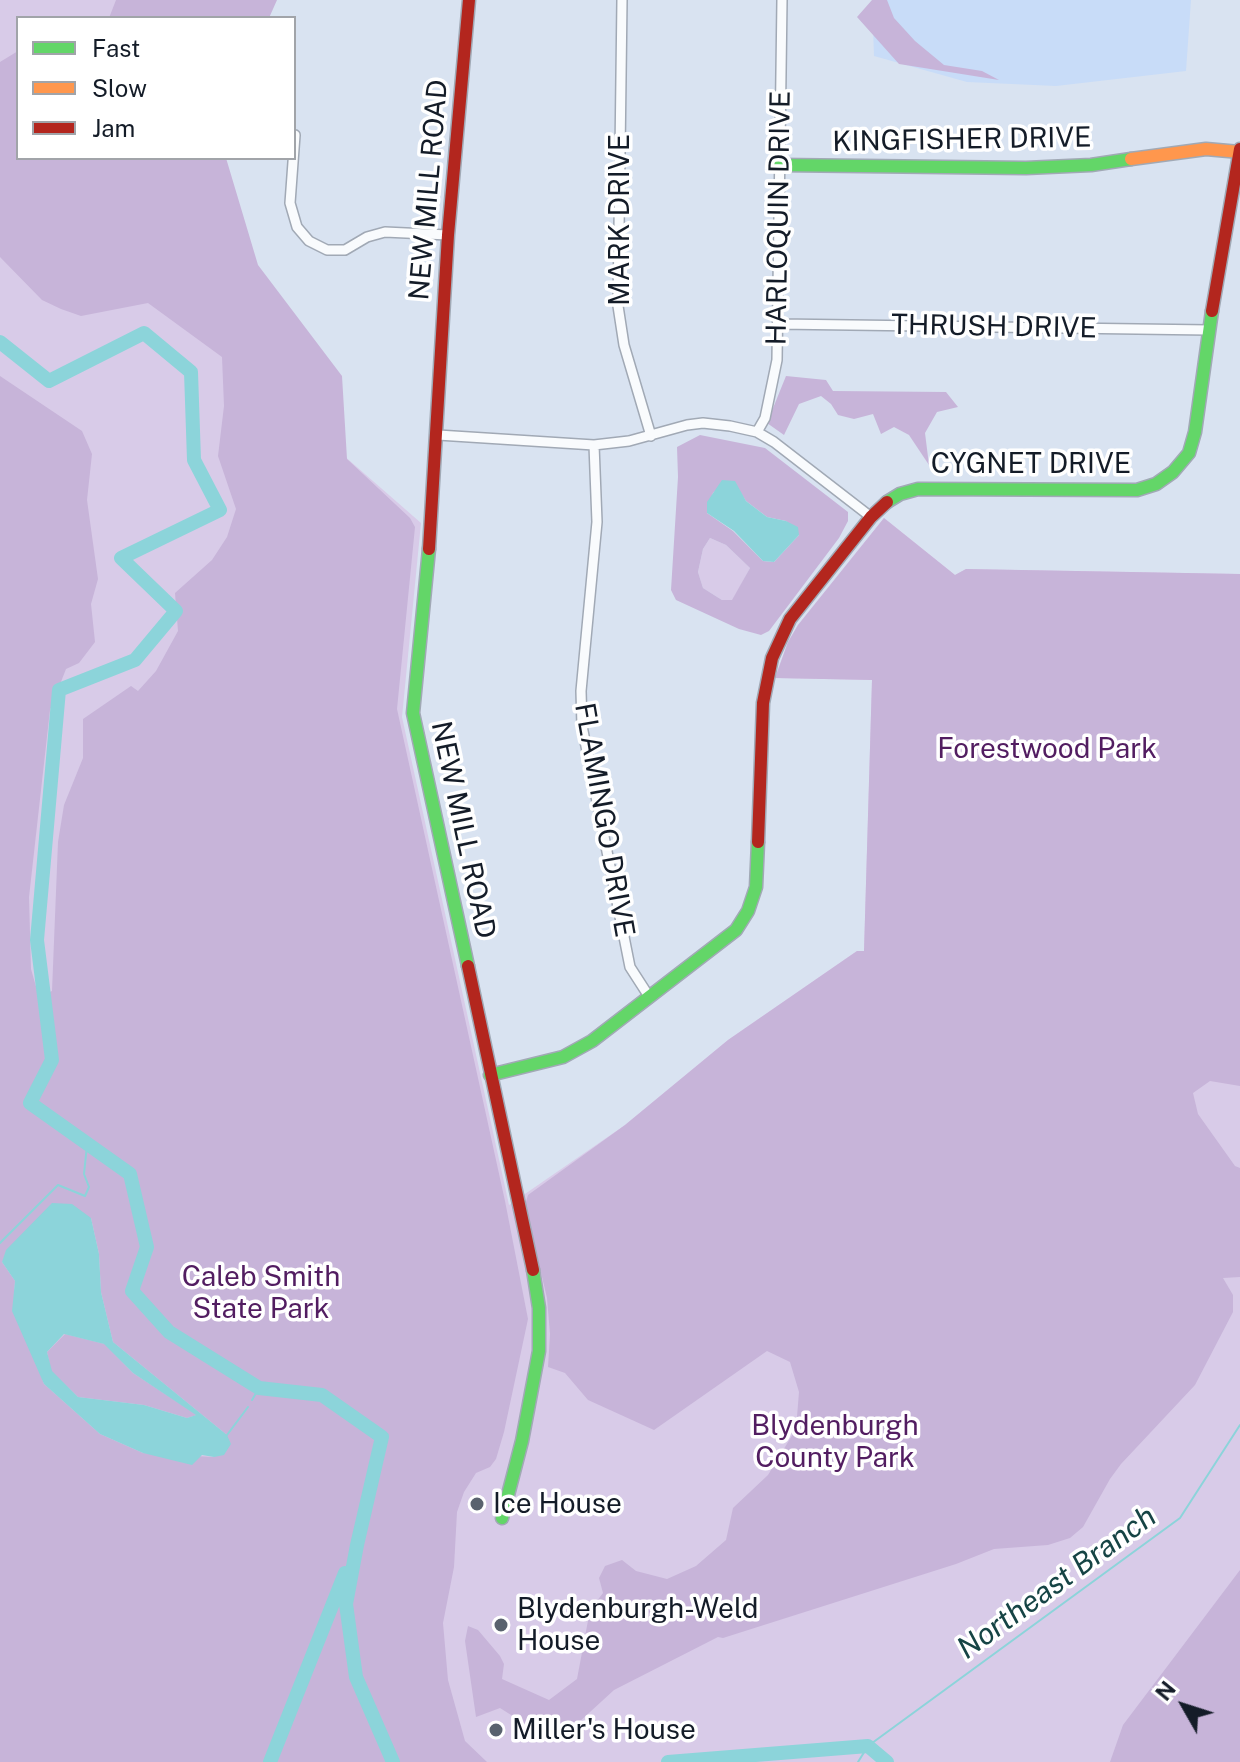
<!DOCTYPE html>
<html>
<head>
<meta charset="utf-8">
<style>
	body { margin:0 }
	#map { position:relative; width:1240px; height:1762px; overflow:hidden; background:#d9e3f1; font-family:"Public Sans",sans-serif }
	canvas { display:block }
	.legend { position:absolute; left:16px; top:16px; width:280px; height:144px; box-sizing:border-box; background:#fff; border:2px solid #a1a4a9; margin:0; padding:10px 14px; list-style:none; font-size:24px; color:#141c28 }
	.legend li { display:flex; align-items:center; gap:16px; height:40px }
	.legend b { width:40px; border:2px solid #a1a4a9 }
	.north { position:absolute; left:1144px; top:1666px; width:80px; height:80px; -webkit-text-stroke:6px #fff; paint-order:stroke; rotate:309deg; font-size:22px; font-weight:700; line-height:32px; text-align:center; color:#141c28 }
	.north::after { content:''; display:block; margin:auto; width:28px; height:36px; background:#141c28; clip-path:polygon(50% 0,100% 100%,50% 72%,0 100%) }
</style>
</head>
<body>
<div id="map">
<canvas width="1240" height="1762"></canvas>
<ul class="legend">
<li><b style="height:10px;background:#63d668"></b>Fast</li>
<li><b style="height:10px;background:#ff974d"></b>Slow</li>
<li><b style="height:10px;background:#b3261e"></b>Jam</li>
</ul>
<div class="north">N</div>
</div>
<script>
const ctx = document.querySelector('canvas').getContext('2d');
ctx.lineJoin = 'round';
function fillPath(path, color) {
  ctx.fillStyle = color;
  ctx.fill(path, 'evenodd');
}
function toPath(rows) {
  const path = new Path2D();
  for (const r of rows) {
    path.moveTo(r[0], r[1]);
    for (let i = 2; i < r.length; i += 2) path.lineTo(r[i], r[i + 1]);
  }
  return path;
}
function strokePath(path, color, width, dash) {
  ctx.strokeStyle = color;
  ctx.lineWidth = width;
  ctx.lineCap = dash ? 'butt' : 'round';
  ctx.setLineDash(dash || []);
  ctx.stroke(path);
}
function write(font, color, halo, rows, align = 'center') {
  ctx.font = font + ' "Public Sans",sans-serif';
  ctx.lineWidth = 7;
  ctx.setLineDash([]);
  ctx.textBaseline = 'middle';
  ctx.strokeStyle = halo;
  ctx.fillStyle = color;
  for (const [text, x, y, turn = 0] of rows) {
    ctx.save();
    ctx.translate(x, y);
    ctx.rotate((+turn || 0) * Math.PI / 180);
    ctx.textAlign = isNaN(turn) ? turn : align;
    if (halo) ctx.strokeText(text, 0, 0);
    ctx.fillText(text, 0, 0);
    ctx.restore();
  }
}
fillPath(toPath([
	[872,0,1191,0,1186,71,1056,86,967,82,874,56]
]), '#c8dcf8');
fillPath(toPath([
	[0,0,135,0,134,18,18,18,18,158,120,260,421,523,402,717,509,1205,625,1125,728,1040,857,951,864,951,872,680,775,678,788,642,798,625,884,518,955,575,966,569,1240,574,1240,1762,0,1762],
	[710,538,726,545,750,568,733,600,722,600,703,588,698,572,703,549]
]), '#d8cbe8');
fillPath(toPath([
	[116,0,277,0,269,18,109,18],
	[872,0,887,0,894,18,915,41,944,65,982,71,999,80,899,64,857,17],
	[18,51,18,158,226,158,258,265,342,376,347,459,410,518,415,527,397,709,505,1201,528,1319,504,1432,496,1459,490,1467,476,1473,464,1492,457,1512,454,1567,443,1623,448,1680,465,1741,487,1762,0,1762,0,376,82,431,92,454,87,500,98,579,91,604,95,642,79,663,66,669,50,710,29,897,31,969,39,997,52,991,58,842,64,805,83,758,83,719,131,686,138,691,156,671,178,631,175,593,212,560,227,537,236,509,218,456,224,406,222,357,148,303,81,316,61,309,42,300,0,257,0,62],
	[91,1218,99,1254,101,1292,113,1342,227,1435,214,1457,143,1453,100,1434,44,1384,14,1295,15,1281,2,1262],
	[786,376,826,380,833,391,946,392,958,407,937,412,925,433,929,465,909,435,894,427,881,434,873,414,854,419,838,415,831,404,821,396,799,404,784,435,767,423],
	[700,435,765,448,848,512,848,521,839,538,769,631,761,635,739,629,676,600,671,590,678,477,677,447],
	[718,488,738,489,746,501,767,517,786,521,799,535,774,562,763,561,733,531,707,513,713,493],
	[710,538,726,545,750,568,732,600,722,600,703,588,698,572,703,549],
	[884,518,955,575,966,569,1240,574,1240,1086,1210,1081,1193,1093,1198,1114,1235,1166,1240,1168,1240,1277,1223,1278,1233,1295,1233,1312,1195,1385,1121,1464,1110,1479,1083,1527,1070,1538,1048,1545,994,1549,956,1564,723,1638,718,1637,614,1690,578,1723,546,1737,500,1708,476,1717,465,1641,468,1626,478,1630,500,1656,504,1664,502,1679,549,1700,577,1679,590,1610,603,1593,599,1578,605,1566,622,1560,636,1571,667,1579,696,1566,726,1540,733,1508,768,1475,796,1429,799,1392,790,1362,767,1351,654,1430,588,1400,565,1373,548,1367,550,1334,547,1298,525,1205,528,1195,625,1125,728,1040,857,951,864,951,872,680,775,678,788,642,798,625],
	[65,1334,105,1344,133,1373,197,1415,187,1418,144,1405,78,1397,51,1371,47,1352],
	[1240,1570,1240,1762,1110,1762,1123,1725]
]), '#c7b4d9');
fillPath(toPath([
	[722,480,735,481,746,501,767,517,786,521,798,527,799,535,774,562,763,561,734,531,707,513,707,502],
	[52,1203,72,1204,91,1218,99,1254,101,1292,113,1342,227,1435,231,1444,224,1455,214,1457,202,1455,192,1465,143,1453,100,1434,44,1384,12,1311,15,1281,2,1262,6,1250],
	[64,1334,104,1344,133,1373,196,1415,187,1418,144,1405,78,1397,52,1371,47,1352]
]), '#8cd4da');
strokePath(toPath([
	[0,1243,58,1185,85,1196,89,1187,84,1174,87,1145],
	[252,1400,259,1388],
	[227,1435,248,1407],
	[858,1762,868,1746,1180,1518,1240,1425]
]), '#8cd4da', 2);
strokePath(toPath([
	[0,342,49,381,144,333,191,372,194,460,220,510,121,558,176,611,135,660,59,690,37,940,52,1060,30,1103,130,1174,147,1247,132,1291,169,1332,259,1388,322,1395,382,1437,357,1545,346,1604,356,1677,393,1762],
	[270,1762,345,1573],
	[668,1762,868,1746,887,1762]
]), '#8cd4da', 14);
const street = toPath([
	[622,0,618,306,624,345,651,436],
	[295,135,290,203,297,227,309,241,327,250,345,250,367,237,385,232,448,235],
	[779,324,1209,330],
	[757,432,765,418,777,360,782,0],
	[438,435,594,445,629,441,687,425,703,423,730,426,757,432,774,442,871,517],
	[594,445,597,522,581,691,582,726,630,967,650,998]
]);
const fast = toPath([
	[780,165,1026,168,1091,165,1131,159],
	[887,502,900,494,918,489,1137,490,1156,484,1173,472,1189,453,1195,432,1212,311],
	[429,549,413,713,468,966],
	[490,1075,563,1057,592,1041,736,930,748,911,756,887,758,842],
	[502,1518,522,1441,539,1351,539,1308,533,1270]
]);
const slow = toPath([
	[1131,159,1206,149,1240,152]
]);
const jam = toPath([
	[1212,311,1240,149],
	[429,549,448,235,469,0],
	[758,842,763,703,772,658,790,619,871,517,887,502],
	[468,966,533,1270]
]);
strokePath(street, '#a1a9b5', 12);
strokePath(fast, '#a1a9b5', 15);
strokePath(slow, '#a1a9b5', 15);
strokePath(jam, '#a1a9b5', 15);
strokePath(street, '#f9fbfd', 9);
strokePath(fast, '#63d668', 12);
strokePath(slow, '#ff974d', 12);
strokePath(jam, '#b3261e', 12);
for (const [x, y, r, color] of [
	[477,1504,8,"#59626e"],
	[501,1625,8,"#59626e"],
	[496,1730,8,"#59626e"]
]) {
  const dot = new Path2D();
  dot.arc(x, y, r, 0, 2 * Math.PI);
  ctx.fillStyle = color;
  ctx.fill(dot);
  strokePath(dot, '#fff', 3);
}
write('28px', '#141c28', '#fff', [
	["KINGFISHER DRIVE",962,140,-1],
	["NEW MILL ROAD",429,190,-85],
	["HARLOQUIN DRIVE",779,218,-89],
	["MARK DRIVE",620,220,-90],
	["THRUSH DRIVE",994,327,1],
	["CYGNET DRIVE",1031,464],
	["FLAMINGO DRIVE",604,820,80],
	["NEW MILL ROAD",463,830,78]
]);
write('28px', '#521d61', '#fff', [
	["Forestwood Park",1047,749],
	["Caleb Smith",261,1277],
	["State Park",261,1309],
	["Blydenburgh",835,1426],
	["County Park",835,1458]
]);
write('28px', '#141c28', '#fff', [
	["Ice House",493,1504],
	["Blydenburgh-Weld",517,1609],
	["House",517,1641],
	["Miller's House",512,1730]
], 'left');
write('italic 30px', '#164445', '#fff', [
	["Northeast Branch",1057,1583,-36]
]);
</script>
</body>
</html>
